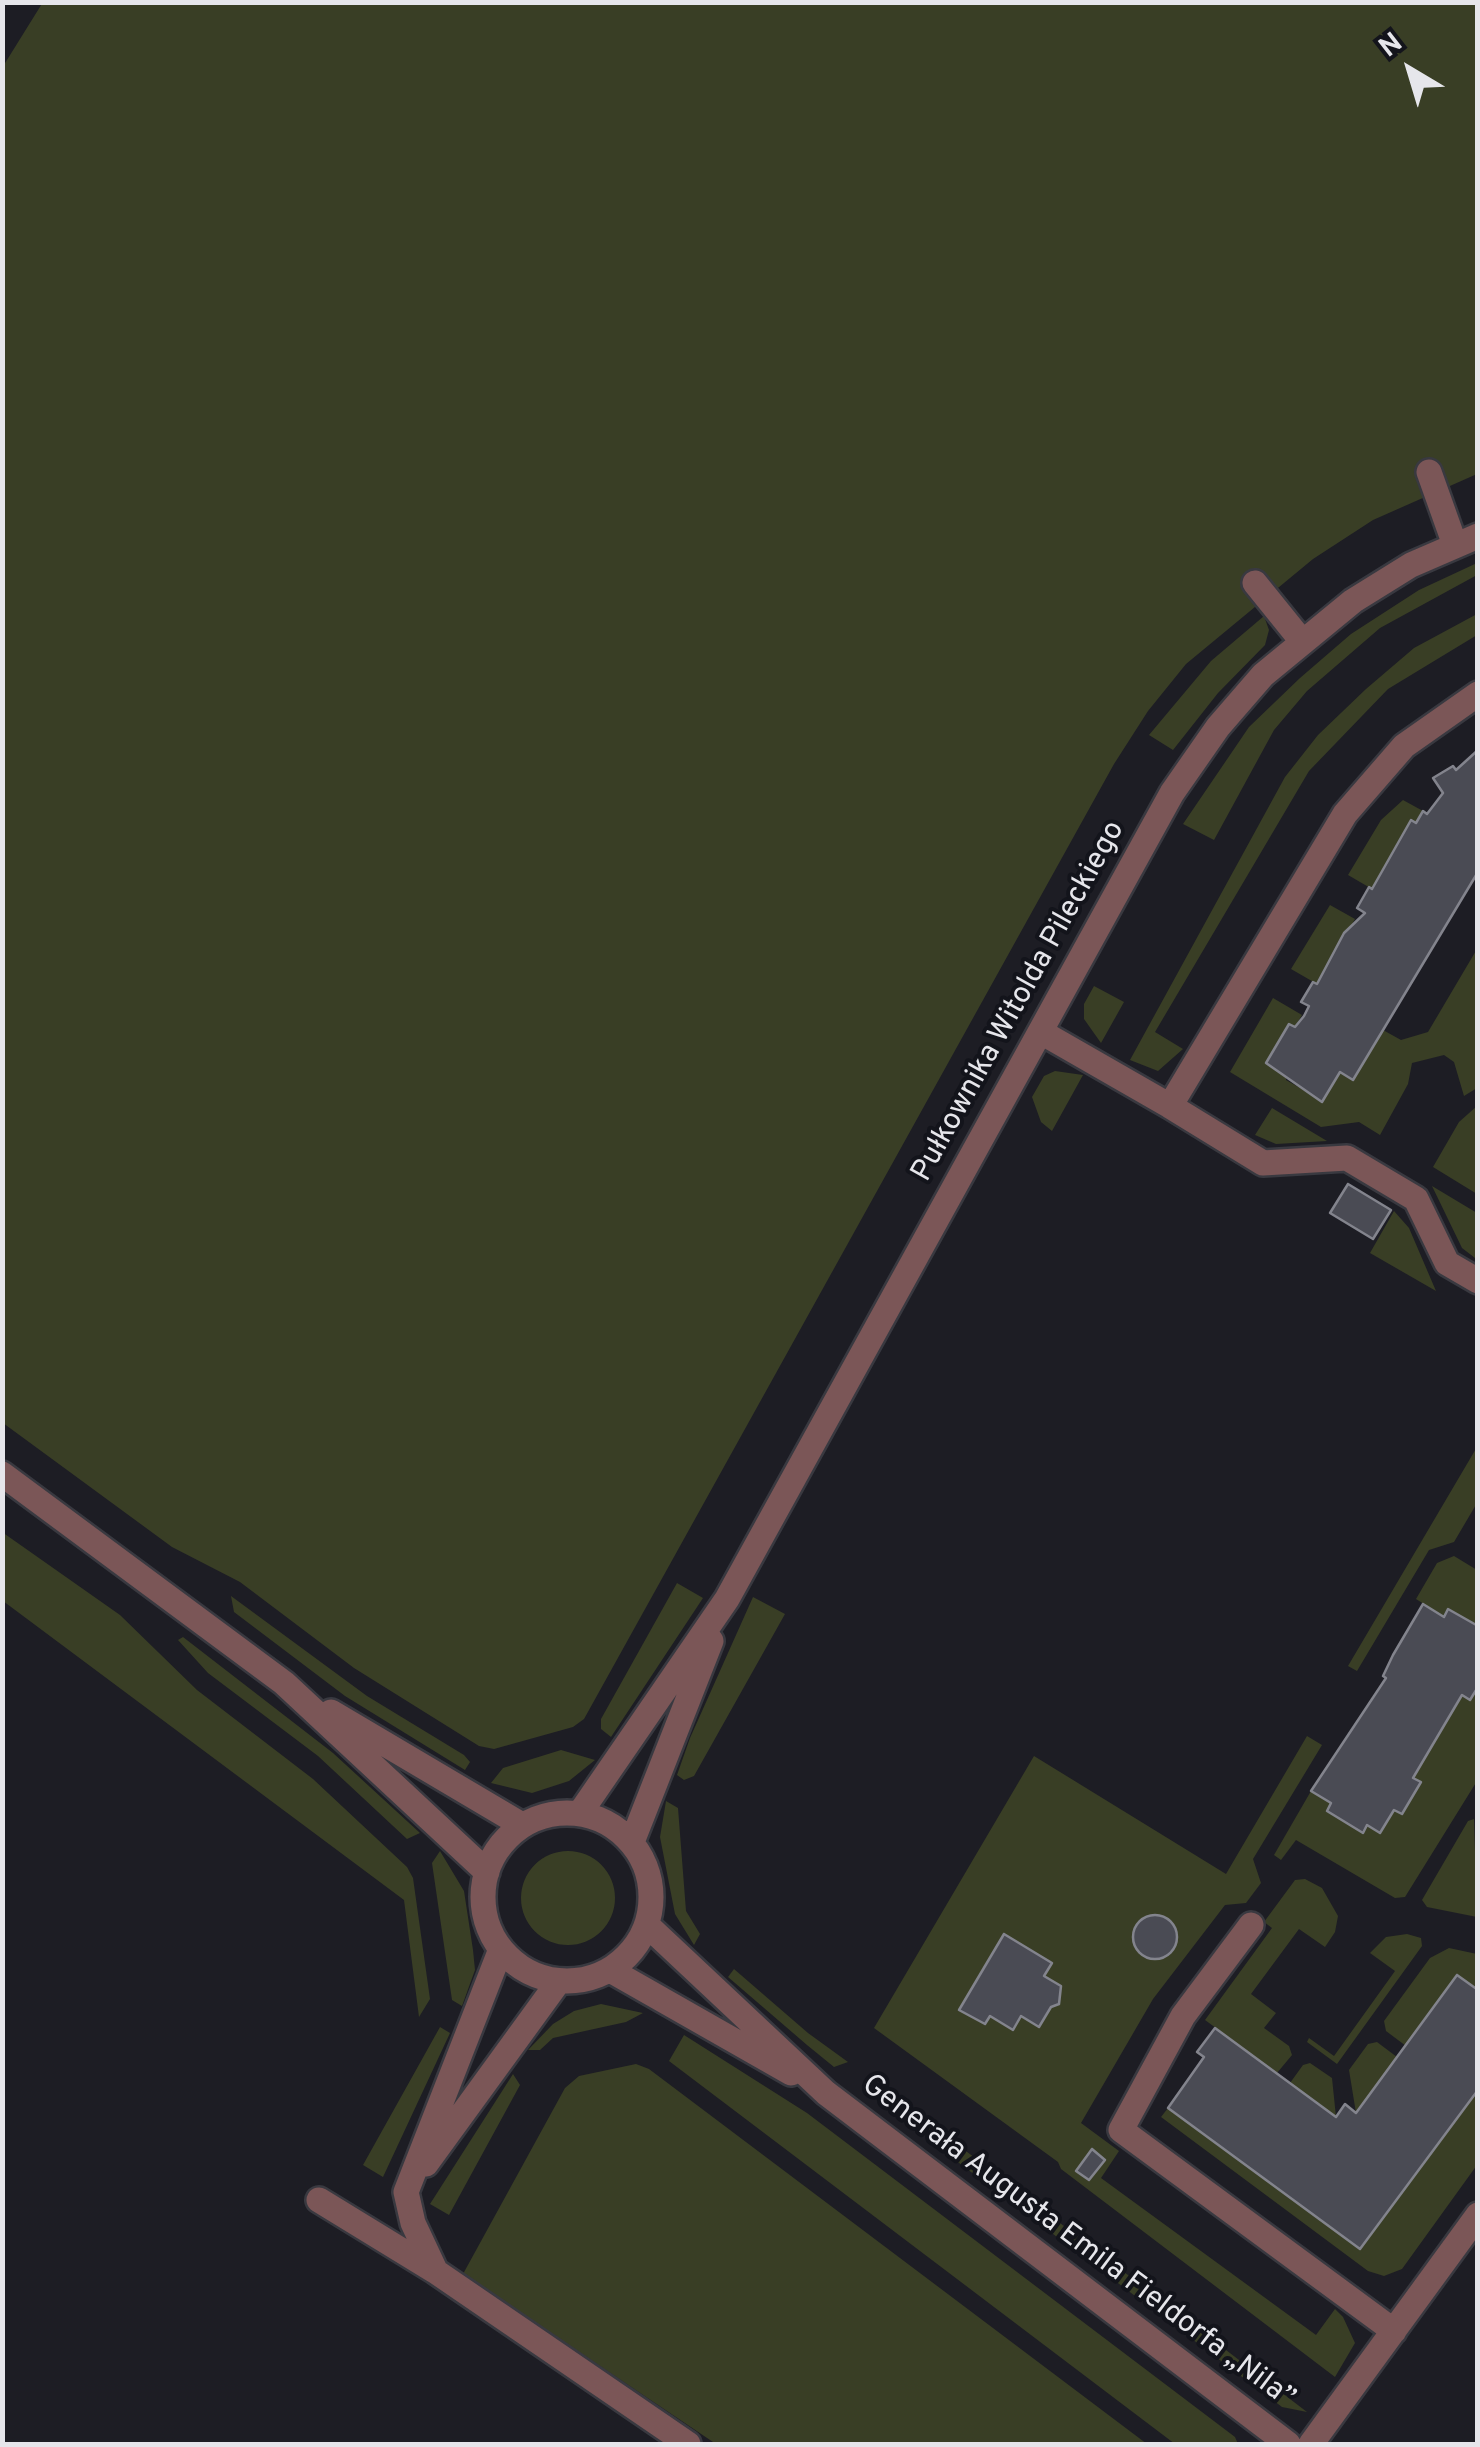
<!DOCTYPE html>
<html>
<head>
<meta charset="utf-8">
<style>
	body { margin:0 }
	#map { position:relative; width:1480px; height:2447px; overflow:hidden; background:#1d1d24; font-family:Overpass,sans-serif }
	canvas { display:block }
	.frame { position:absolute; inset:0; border:5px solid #e6e6eb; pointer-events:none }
	.north { position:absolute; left:1360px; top:20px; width:100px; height:100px; -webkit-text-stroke:8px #13141b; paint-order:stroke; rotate:322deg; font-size:28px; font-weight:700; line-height:40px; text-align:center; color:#e6e6eb }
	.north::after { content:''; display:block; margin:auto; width:35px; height:45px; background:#e6e6eb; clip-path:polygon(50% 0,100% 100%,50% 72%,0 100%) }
</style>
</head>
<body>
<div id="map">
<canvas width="1480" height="2447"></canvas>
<div class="frame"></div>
<div class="north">N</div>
</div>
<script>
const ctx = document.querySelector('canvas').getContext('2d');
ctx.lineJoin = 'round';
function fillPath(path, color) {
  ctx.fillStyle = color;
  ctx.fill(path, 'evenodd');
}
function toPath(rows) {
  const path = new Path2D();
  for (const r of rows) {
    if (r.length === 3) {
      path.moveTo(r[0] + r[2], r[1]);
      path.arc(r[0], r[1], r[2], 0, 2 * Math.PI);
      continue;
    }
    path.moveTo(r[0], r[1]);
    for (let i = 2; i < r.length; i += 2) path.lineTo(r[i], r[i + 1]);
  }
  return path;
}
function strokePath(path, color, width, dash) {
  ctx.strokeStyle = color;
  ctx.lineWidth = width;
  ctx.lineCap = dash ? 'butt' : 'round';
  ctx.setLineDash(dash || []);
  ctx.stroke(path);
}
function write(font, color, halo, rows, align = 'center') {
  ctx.font = font + ' Overpass,sans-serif';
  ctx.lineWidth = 8;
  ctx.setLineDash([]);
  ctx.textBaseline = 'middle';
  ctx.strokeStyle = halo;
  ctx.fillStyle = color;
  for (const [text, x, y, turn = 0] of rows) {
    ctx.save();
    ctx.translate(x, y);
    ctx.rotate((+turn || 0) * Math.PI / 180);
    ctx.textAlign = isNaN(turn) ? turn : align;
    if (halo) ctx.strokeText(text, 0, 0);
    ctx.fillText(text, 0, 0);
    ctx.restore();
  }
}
fillPath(toPath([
	[43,2,1477,3,1477,474,1373,520,1313,559,1186,664,1148,711,1114,764,584,1719,573,1727,494,1749,479,1746,354,1668,240,1582,172,1547,3,1423,2,68],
	[1477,563,1477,575,1380,628,1307,691,1274,730,1214,840,1183,824,1249,727,1300,678,1351,634,1419,590],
	[1477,614,1477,635,1388,689,1309,771,1155,1032,1183,1049,1158,1071,1130,1060,1285,777,1318,735,1366,689,1414,648],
	[1264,616,1269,630,1265,645,1218,693,1173,750,1149,735,1211,661],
	[1403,800,1423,811,1416,823,1411,821,1372,889,1348,875,1381,820],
	[1330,905,1355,919,1317,984,1291,969],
	[1477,949,1477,1088,1464,1096,1454,1062,1444,1055,1412,1063,1408,1084,1380,1135,1359,1122,1321,1127,1230,1072,1273,998,1302,1015,1295,1027,1289,1024,1286,1080,1323,1101,1340,1072,1353,1080,1383,1030,1401,1040,1428,1032],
	[1094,986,1124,1002,1101,1043,1084,1019,1084,1004],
	[1055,1071,1083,1075,1052,1131,1041,1122,1032,1097,1044,1076],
	[1477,1106,1477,1194,1433,1167,1459,1122],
	[1272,1108,1327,1141,1276,1144,1255,1135],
	[1432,1186,1477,1213,1475,1258,1462,1248],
	[1394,1211,1409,1228,1436,1291,1370,1253],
	[1477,1447,1477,1503,1454,1542,1429,1550,1357,1671,1348,1666],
	[2,1532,120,1615,197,1690,313,1779,407,1867,413,1878,430,1999,419,2017,404,1900,3,1601],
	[1454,1556,1477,1570,1477,1626,1449,1609,1444,1617,1416,1599,1437,1563],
	[677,1583,703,1598,611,1737,601,1729,601,1719],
	[231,1596,367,1696,464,1755,470,1762,465,1770,345,1696,234,1612],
	[753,1597,785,1614,694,1776,684,1780,677,1775,690,1738],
	[183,1637,333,1753,420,1833,407,1839,318,1756,208,1673,178,1640],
	[1477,1687,1477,1781,1405,1897,1395,1898,1296,1840,1281,1860,1274,1855,1311,1791,1331,1803,1327,1811,1363,1832,1367,1825,1380,1833,1394,1810,1402,1814,1420,1783,1413,1778,1462,1695],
	[1307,1736,1322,1745,1253,1859,1261,1883,1246,1903,1225,1905,1153,1999,1081,2123,1119,2151,1101,2178,1316,2335,1335,2309,1343,2317,1355,2343,1335,2377,1061,2169,1058,2162,874,2028,1034,1756,1226,1874],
	[561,1750,595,1760,569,1781,532,1793,491,1783,503,1768],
	[666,1801,678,1808,686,1911,700,1934,694,1945,675,1914,660,1837],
	[1474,1819,1477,1917,1427,1907,1422,1900,1468,1821],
	[440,1851,464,1891,473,1950,475,1970,462,2006,452,2000,432,1863],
	[568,1898,47],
	[1305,1879,1322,1888,1338,1916,1335,1932,1325,1947,1299,1929,1251,1994,1276,2013,1264,2028,1289,2046,1292,2055,1277,2073,1205,2020,1272,1928,1264,1922,1295,1880],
	[1407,1934,1421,1938,1422,1946,1337,2064,1307,2042,1309,2038,1334,2056,1395,1971,1370,1953,1386,1937],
	[1449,1948,1477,1954,1477,1990,1406,2046,1386,2031,1384,2021,1430,1958],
	[734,1969,808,2033,848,2062,834,2067,807,2045,728,1977],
	[601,2004,643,2013,626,2022,553,2038,540,2050,528,2050,553,2024,574,2011],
	[440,2027,450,2033,383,2177,363,2165],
	[684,2035,807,2113,1235,2437,1238,2444,1175,2444,669,2061],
	[1377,2042,1397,2057,1356,2113,1349,2070,1368,2044],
	[1310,2063,1332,2078,1336,2117,1290,2083,1303,2065],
	[636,2064,649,2069,1147,2444,716,2444,463,2274,565,2088,579,2076],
	[513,2074,520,2085,449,2215,430,2204],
	[1477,2090,1477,2165,1402,2269,1384,2276,1368,2271,1161,2117,1168,2108,1360,2249],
	[928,2122,1307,2412,1282,2407,930,2141]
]), '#393e25');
const building = toPath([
	[1478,750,1478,872,1353,1080,1340,1072,1322,1102,1266,1063,1289,1024,1295,1027,1304,1016,1309,1006,1301,1002,1313,982,1317,984,1344,933,1365,913,1357,908,1369,887,1372,889,1411,820,1416,823,1423,811,1427,814,1443,793,1433,778,1453,766,1456,770,1478,750],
	[1348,1184,1391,1210,1373,1239,1330,1213,1348,1184],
	[1423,1604,1444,1617,1448,1609,1478,1626,1478,1687,1470,1700,1462,1695,1413,1778,1421,1782,1402,1814,1394,1810,1380,1833,1367,1825,1363,1833,1327,1811,1331,1803,1311,1791,1386,1678,1383,1676,1393,1655,1423,1604],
	[1155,1937,22],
	[1004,1934,1052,1963,1044,1976,1061,1986,1059,2004,1051,2007,1039,2027,1021,2016,1013,2030,990,2016,985,2024,959,2010,1004,1934],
	[1457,1975,1478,1990,1478,2090,1360,2249,1168,2108,1204,2057,1197,2052,1215,2028,1336,2117,1345,2104,1356,2113,1457,1975],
	[1092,2149,1105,2160,1089,2180,1076,2171,1092,2149]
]);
fillPath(building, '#4a4b54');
strokePath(building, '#83848d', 2.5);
const minor = toPath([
	[1429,472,1455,545],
	[1255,583,1301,640],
	[1478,694,1404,746,1345,814,1170,1106,1263,1163,1347,1158,1416,1199,1447,1263,1478,1281],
	[1041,1032,1170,1106],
	[2,1474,284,1683,487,1872],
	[331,1712,522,1825],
	[567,1897,84],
	[580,1813,727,1599,1172,793,1218,727,1263,675,1353,601,1411,565,1478,536],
	[632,1842,711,1641],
	[647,1925,826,2093,1288,2444],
	[1251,1925,1183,2016,1121,2130,1394,2331],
	[610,1970,791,2073],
	[426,2164,559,1981],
	[319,2200,435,2271,688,2444],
	[435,2270,413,2223,406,2192,501,1949],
	[1311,2444,1478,2215]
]);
strokePath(minor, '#393940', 30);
strokePath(minor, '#7b5657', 25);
write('30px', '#e6e6eb', '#13141b', [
	["Pułkownika Witolda Pileckiego",1020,1002,-61],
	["Generała Augusta Emila Fieldorfa „Nila”",1077,2243,37]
]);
</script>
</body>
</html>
